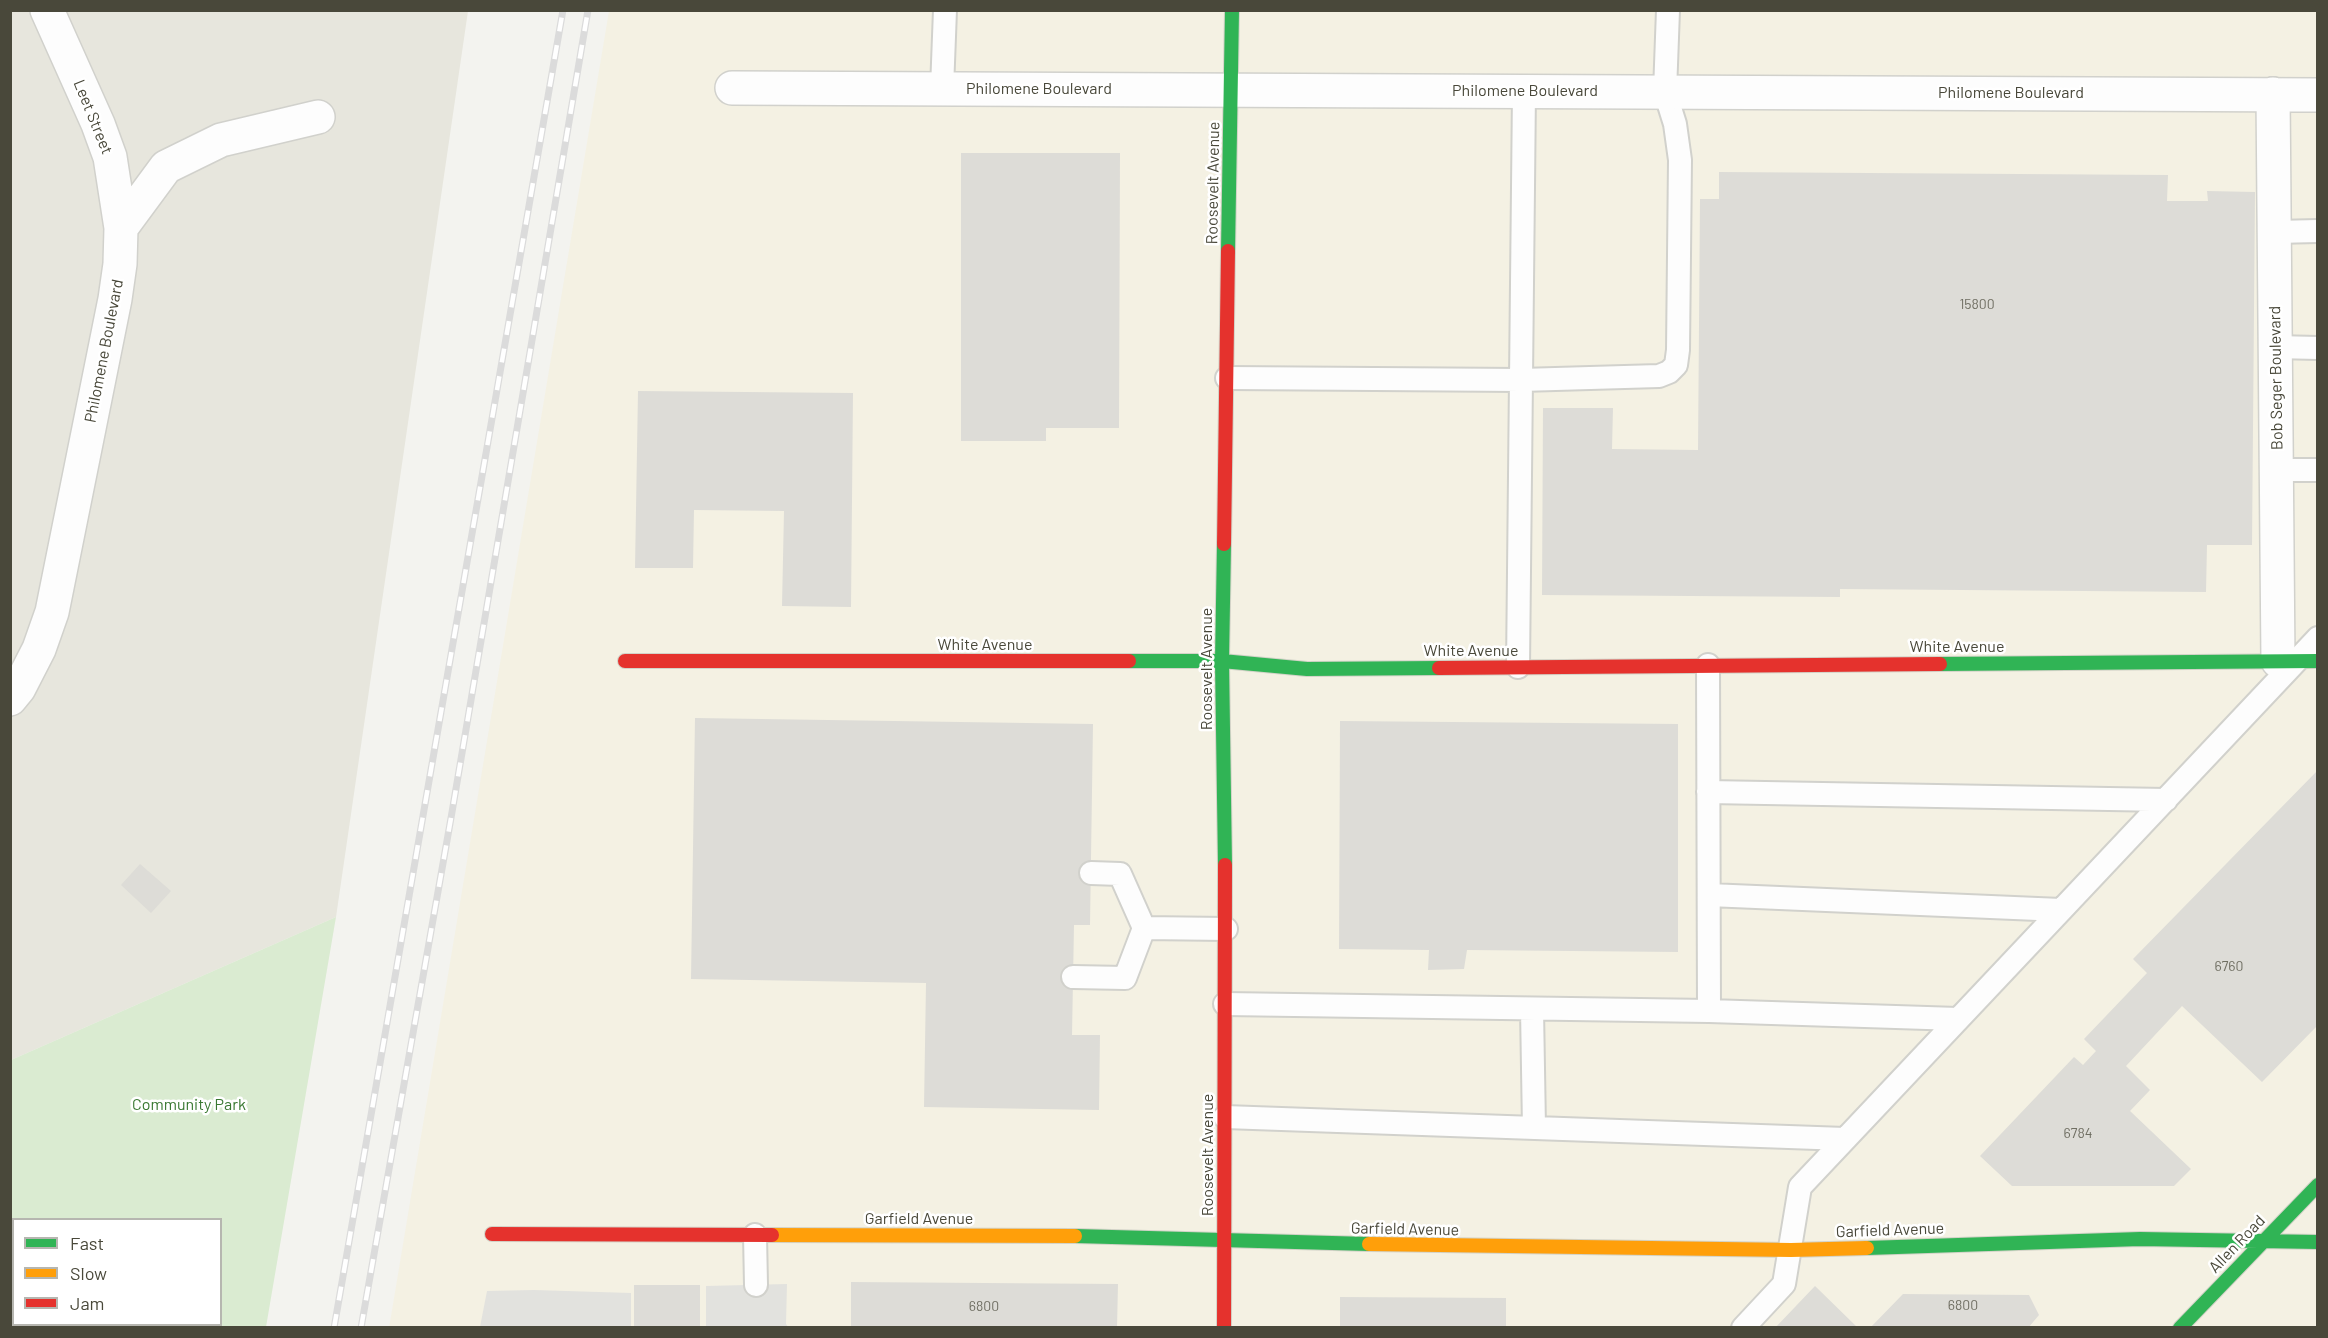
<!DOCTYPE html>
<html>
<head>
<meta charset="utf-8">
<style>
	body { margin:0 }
	#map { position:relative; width:2328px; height:1338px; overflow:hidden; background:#f3f3ef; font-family:Barlow,sans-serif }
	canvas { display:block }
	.frame { position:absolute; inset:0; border:12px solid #49483a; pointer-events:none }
	.legend { position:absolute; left:12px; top:1218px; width:210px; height:108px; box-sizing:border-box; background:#fff; border:2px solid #b6b6b0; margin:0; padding:8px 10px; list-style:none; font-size:18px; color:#49483a }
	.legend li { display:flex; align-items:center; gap:12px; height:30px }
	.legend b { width:30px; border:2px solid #b6b6b0 }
</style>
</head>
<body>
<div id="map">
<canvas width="2328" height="1338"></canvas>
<div class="frame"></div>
<ul class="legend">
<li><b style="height:8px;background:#30b455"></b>Fast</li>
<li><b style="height:8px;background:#ff9f0a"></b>Slow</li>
<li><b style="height:8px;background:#e5322d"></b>Jam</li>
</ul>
</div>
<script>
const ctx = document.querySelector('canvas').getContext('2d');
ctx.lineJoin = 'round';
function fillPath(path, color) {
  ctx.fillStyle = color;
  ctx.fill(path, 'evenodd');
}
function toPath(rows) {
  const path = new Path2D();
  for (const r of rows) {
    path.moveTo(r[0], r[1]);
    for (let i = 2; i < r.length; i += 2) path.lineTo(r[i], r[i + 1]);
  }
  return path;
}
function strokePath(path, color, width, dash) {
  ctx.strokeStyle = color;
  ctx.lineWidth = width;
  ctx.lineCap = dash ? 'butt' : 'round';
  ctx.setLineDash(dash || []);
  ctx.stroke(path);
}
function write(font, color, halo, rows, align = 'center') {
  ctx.font = font + ' Barlow,sans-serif';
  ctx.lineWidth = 5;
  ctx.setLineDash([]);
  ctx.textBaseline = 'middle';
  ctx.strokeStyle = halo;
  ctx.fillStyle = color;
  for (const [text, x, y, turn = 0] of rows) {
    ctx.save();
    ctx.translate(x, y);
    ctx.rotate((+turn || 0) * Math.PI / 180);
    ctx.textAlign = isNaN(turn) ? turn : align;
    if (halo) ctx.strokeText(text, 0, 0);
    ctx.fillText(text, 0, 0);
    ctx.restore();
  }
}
fillPath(toPath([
	[11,11,468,11,336,917,11,1060]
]), '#e7e6dd');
fillPath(toPath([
	[609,11,2317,11,2317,1327,389,1328]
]), '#f4f1e3');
fillPath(toPath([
	[336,917,266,1327,11,1327,11,1060],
	[14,1220,220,1220,220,1324,14,1324]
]), '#daebd1');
fillPath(toPath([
	[787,1284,786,1324,788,1327,706,1328,706,1286],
	[534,1290,631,1293,631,1327,480,1327,487,1291]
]), '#e2e2de');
fillPath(toPath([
	[961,153,1120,153,1119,428,1046,428,1046,441,961,441],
	[1719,172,2168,175,2167,201,2208,201,2207,191,2255,192,2252,545,2207,545,2206,592,1840,589,1840,597,1542,595,1543,408,1613,408,1612,449,1698,450,1700,199,1719,199],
	[638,391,853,393,851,607,782,606,784,511,694,510,693,568,635,568],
	[695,718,1093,724,1090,925,1074,925,1072,1035,1100,1035,1099,1110,924,1107,926,983,691,979],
	[1340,721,1678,724,1678,952,1467,950,1464,969,1428,970,1429,950,1339,949],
	[2318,770,2318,1025,2262,1082,2182,1006,2126,1066,2150,1090,2130,1111,2191,1169,2174,1186,2012,1186,1980,1156,2074,1057,2083,1065,2096,1051,2084,1039,2147,973,2133,959],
	[140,864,171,891,151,913,121,885],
	[851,1282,1118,1284,1117,1328,851,1328],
	[634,1285,700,1285,700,1328,634,1328],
	[1815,1286,1858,1328,1775,1328],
	[1903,1294,2029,1295,2039,1315,2028,1328,1870,1328],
	[1340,1297,1506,1298,1506,1328,1340,1328]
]), '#dddcd7');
const lane = toPath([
	[942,89,945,10],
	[2275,232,2318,231],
	[2275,347,2318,348],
	[1227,378,1521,380,1659,376,1669,372,1676,365,1678,350,1680,160,1675,124,1665,92,1668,10],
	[2277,470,2318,470],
	[1708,665,1709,1011],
	[1518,667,1524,91],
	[1708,792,2166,800],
	[1709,895,2061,910],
	[1144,928,1226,929],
	[1073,977,1125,978,1144,928,1120,874,1091,873],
	[1225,1004,1709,1011,1958,1019],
	[1532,1009,1534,1128],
	[1225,1117,1845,1139],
	[755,1235,756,1285],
	[1743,1328,1784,1284,1800,1187,2318,638]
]);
const street = toPath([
	[47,10,98,124,110,157,121,228],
	[732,88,2318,95],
	[2273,94,2278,661],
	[10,699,19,688,39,649,52,612,115,299,120,264,121,228,166,167,221,140,318,117]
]);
const fast = toPath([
	[1228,251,1232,10],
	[1224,544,1222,661,1225,865],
	[1129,661,1222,661,1307,669,1439,668],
	[1940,664,2318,661],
	[1075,1236,1369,1244],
	[1867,1248,2140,1239,2318,1242],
	[2180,1328,2318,1185]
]);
const slow = toPath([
	[772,1235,1075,1236],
	[1369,1244,1791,1250,1867,1248]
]);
const jam = toPath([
	[1224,544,1228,251],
	[625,661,1129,661],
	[1439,668,1940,664],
	[492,1234,772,1235],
	[1224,1328,1225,865]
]);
strokePath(lane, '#d1d1cc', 26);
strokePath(street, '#d1d1cc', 36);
strokePath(fast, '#d3d3c8', 16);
strokePath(slow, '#d3d3c8', 16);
strokePath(jam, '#d3d3c8', 16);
strokePath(toPath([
	[21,1220,22,1220],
	[10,1226,14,1224],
	[131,1324,133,1328]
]), '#d3d3cd', 4, [3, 3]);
strokePath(lane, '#fdfdfd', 22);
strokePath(street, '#fdfdfd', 33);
strokePath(fast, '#30b455', 14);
strokePath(slow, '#ff9f0a', 14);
strokePath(jam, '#e5322d', 14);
const rail = toPath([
	[334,1328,563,10],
	[361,1328,451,818,588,10]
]);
strokePath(rail, '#dbdbdb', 7);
strokePath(rail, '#fff', 4.5, [14]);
write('14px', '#6f6e62', null, [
	["15800",1977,304],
	["6760",2229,966],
	["6784",2078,1133],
	["6800",1963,1305],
	["6800",984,1306]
]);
write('16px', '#49483a', '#fff', [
	["Philomene Boulevard",1039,89],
	["Philomene Boulevard",1525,91],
	["Philomene Boulevard",2011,93],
	["Leet Street",93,117,68],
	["Roosevelt Avenue",1213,183,-89],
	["Philomene Boulevard",104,351,-79],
	["Bob Seger Boulevard",2276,378,-91],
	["White Avenue",985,645],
	["White Avenue",1957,647],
	["White Avenue",1471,651],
	["Roosevelt Avenue",1207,669,-90],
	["Roosevelt Avenue",1208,1155,-90],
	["Garfield Avenue",919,1219],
	["Garfield Avenue",1405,1229,1],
	["Garfield Avenue",1890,1230,-2],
	["Allen Road",2237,1244,-46]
]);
write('16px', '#397831', '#fff', [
	["Community Park",189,1105]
]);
</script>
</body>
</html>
